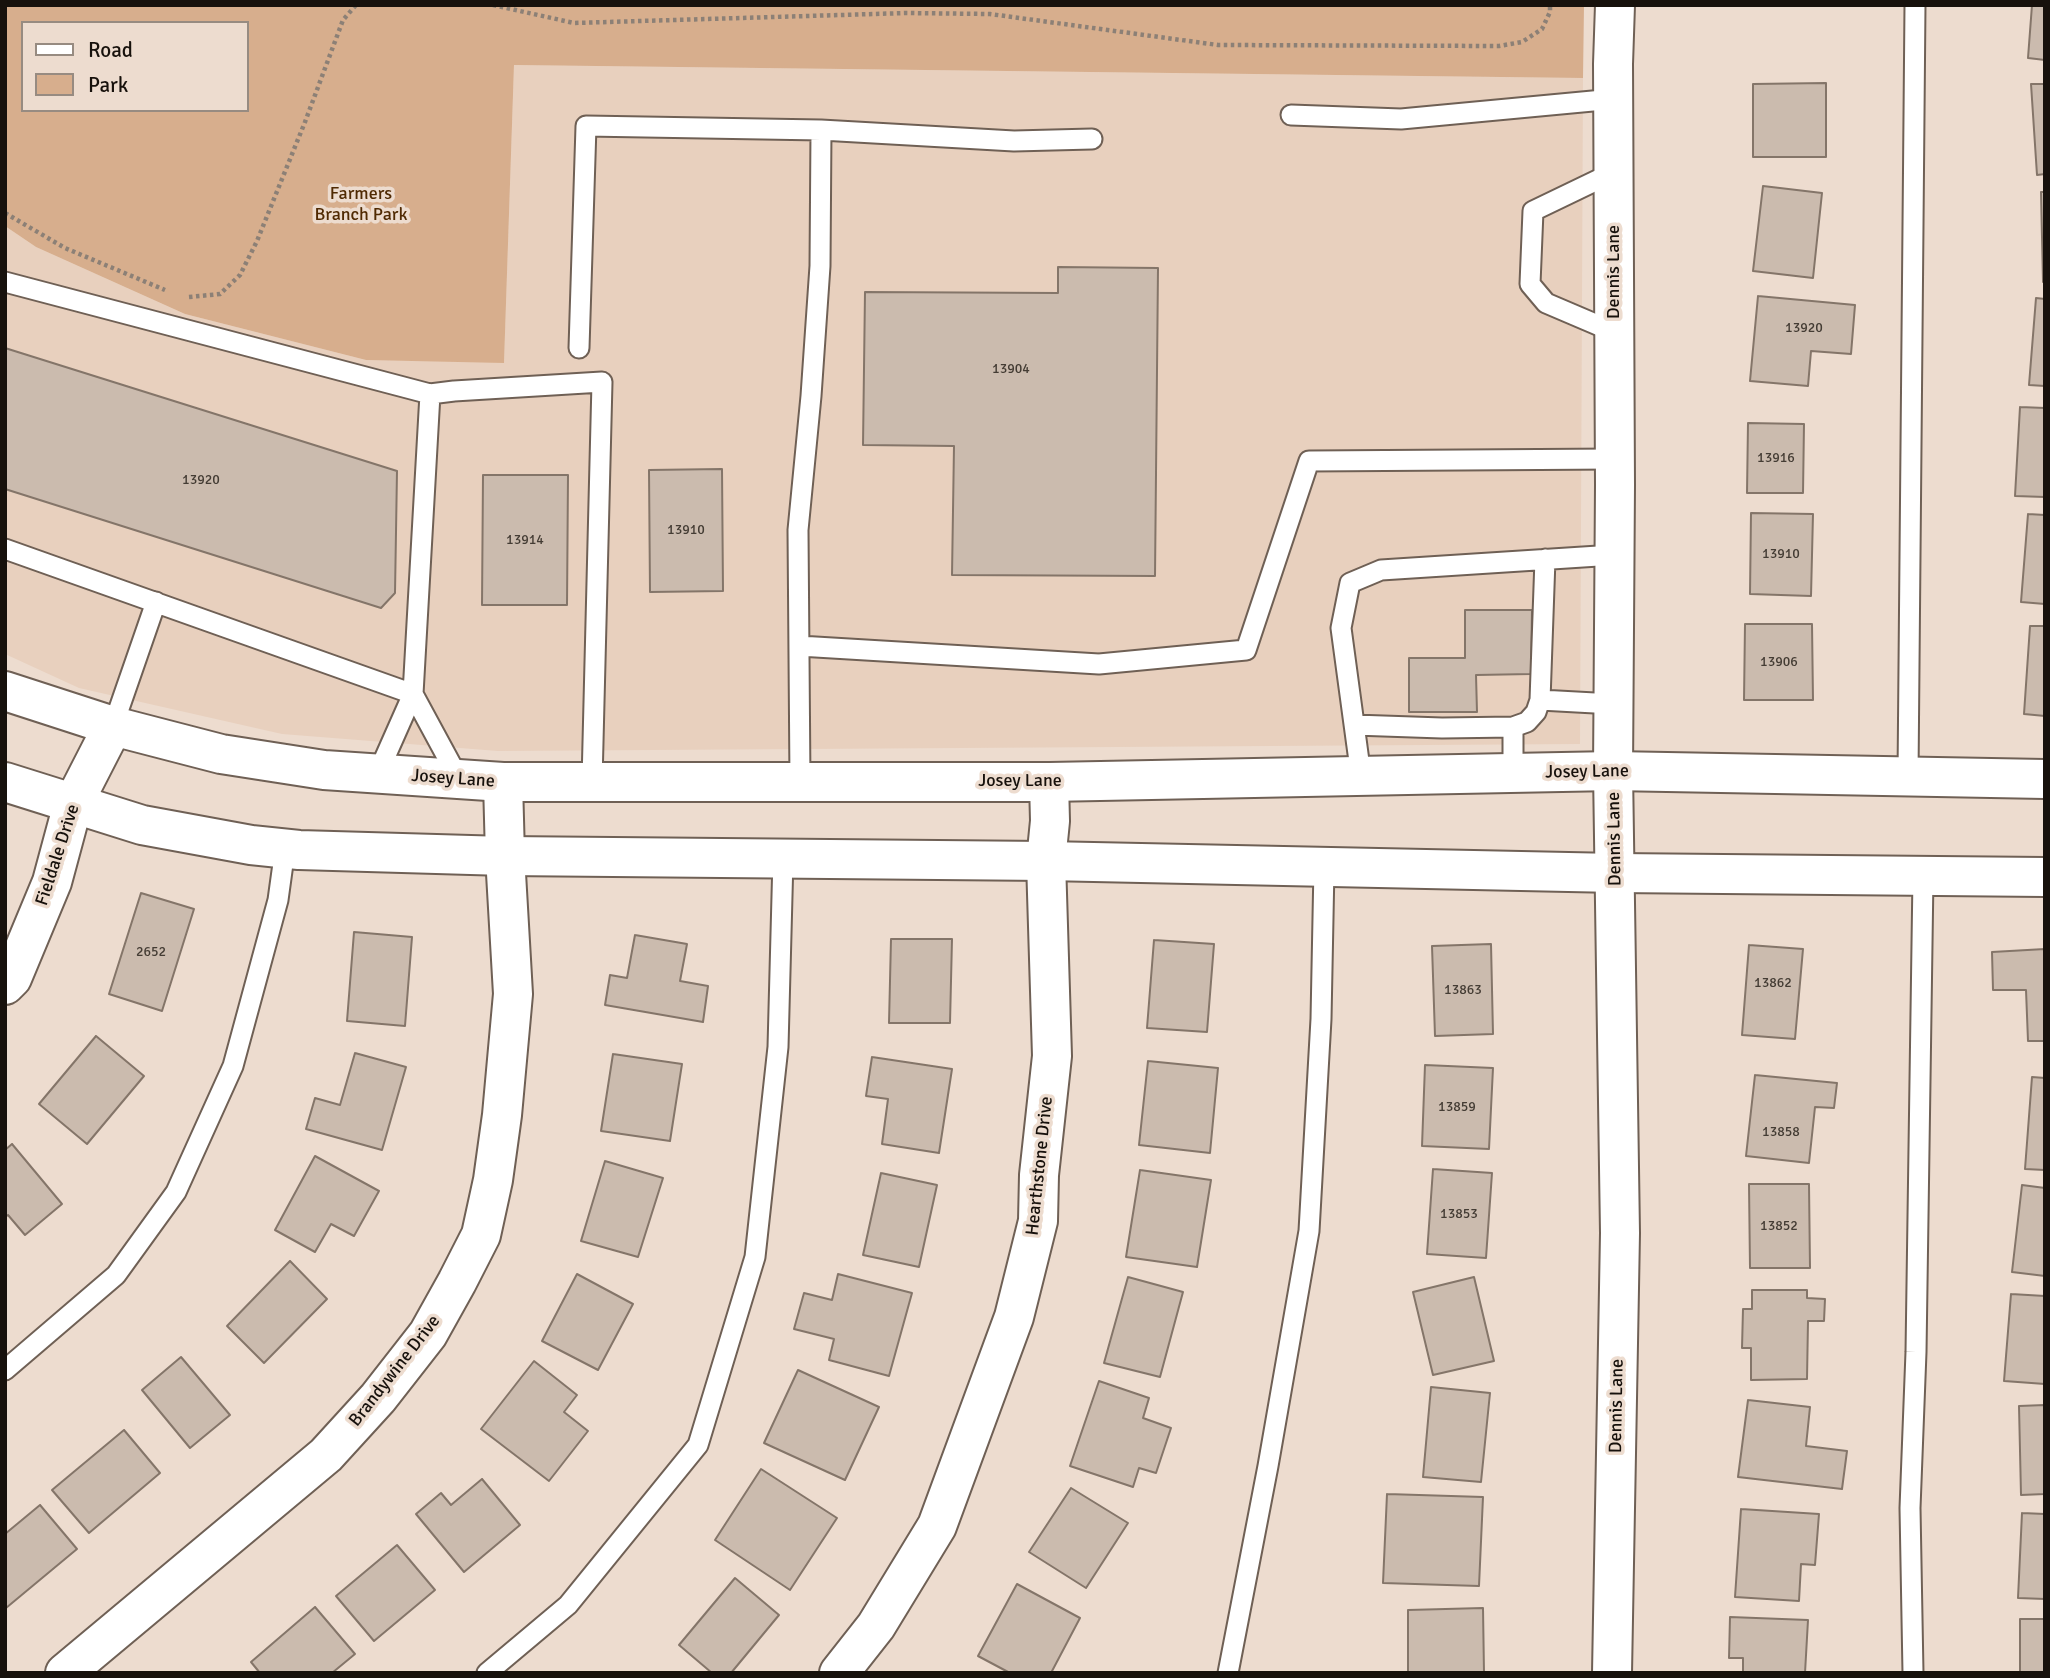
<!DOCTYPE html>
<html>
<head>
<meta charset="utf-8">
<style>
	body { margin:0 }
	#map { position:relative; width:2050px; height:1678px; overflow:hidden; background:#eddccf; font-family:Signika,sans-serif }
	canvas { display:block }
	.frame { position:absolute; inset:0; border:7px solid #17110c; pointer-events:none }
	.legend { position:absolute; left:21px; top:21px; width:228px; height:91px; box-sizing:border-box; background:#eddccf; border:2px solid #978b81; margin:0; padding:9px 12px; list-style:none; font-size:21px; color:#17110c }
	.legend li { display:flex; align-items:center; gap:14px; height:35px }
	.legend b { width:35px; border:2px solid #978b81 }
</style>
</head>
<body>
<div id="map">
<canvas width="2050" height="1678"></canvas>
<div class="frame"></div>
<ul class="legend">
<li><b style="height:9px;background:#fff"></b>Road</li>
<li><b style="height:19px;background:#d7ae8d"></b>Park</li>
</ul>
</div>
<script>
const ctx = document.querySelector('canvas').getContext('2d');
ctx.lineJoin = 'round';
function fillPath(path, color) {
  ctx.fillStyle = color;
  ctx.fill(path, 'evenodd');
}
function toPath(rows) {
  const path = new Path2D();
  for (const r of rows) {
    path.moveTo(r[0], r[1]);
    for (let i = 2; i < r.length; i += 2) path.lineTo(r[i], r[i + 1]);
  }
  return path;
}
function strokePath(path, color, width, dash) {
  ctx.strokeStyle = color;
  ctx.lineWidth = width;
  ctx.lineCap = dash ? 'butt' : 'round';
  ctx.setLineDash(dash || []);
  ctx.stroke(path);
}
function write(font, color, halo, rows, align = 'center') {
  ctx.font = font + ' Signika,sans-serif';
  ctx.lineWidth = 7;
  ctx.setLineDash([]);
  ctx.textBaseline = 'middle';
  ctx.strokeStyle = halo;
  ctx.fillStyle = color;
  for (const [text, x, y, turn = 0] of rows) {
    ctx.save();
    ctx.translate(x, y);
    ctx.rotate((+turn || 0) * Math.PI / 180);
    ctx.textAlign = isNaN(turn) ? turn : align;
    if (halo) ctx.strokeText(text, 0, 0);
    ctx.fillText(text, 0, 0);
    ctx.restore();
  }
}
fillPath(toPath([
	[514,65,1583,78,1580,744,498,751,282,734,79,688,5,654,5,226,36,247,185,314,366,360,504,362]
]), '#e8d0be');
fillPath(toPath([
	[5,5,1584,5,1583,78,514,65,504,363,366,360,185,314,36,247,5,226],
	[23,23,247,23,247,110,23,110]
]), '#d7ae8d');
const building = toPath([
	[2032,5,2045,5,2045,60,2028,58,2032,5],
	[1826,83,1826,157,1753,157,1753,84,1826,83],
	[2031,84,2045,84,2045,174,2037,175,2031,84],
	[1763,186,1822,193,1813,278,1753,271,1763,186],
	[2041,192,2045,192,2045,282,2043,282,2041,192],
	[1058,267,1158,268,1155,576,952,575,954,446,863,445,865,292,1058,293,1058,267],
	[1758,296,1855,305,1851,354,1811,351,1808,386,1750,381,1758,296],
	[2036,298,2045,299,2045,386,2029,385,2036,298],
	[5,348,397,471,395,593,381,608,5,489,5,348],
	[2020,407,2045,408,2045,497,2015,496,2020,407],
	[1748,423,1804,424,1803,493,1747,493,1748,423],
	[722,469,723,591,650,592,649,470,722,469],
	[483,475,568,475,567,605,482,605,483,475],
	[1751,513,1813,514,1811,596,1750,594,1751,513],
	[2028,514,2045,515,2045,604,2021,602,2028,514],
	[1465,610,1532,610,1531,674,1476,675,1477,712,1409,712,1409,658,1465,658,1465,610],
	[1745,624,1812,624,1813,700,1744,700,1745,624],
	[2030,626,2045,626,2045,716,2024,714,2030,626],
	[141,893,194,909,162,1011,109,994,141,893],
	[354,932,412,937,405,1026,347,1021,354,932],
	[635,935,687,944,680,981,708,986,703,1022,605,1005,610,975,627,978,635,935],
	[891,939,952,939,950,1023,889,1023,891,939],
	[1154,940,1214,944,1207,1032,1147,1028,1154,940],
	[1491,944,1493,1034,1435,1036,1432,946,1491,944],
	[1749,945,1803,949,1795,1039,1742,1035,1749,945],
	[2045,949,2045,1041,2028,1041,2026,990,1993,990,1992,952,2045,949],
	[96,1036,144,1076,87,1144,39,1104,96,1036],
	[355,1053,406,1067,382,1150,306,1129,315,1098,340,1105,355,1053],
	[613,1054,682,1064,670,1141,601,1131,613,1054],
	[872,1057,952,1069,939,1153,882,1144,888,1099,866,1096,872,1057],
	[1148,1061,1218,1068,1210,1153,1139,1145,1148,1061],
	[1425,1065,1493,1068,1489,1149,1422,1146,1425,1065],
	[1755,1075,1837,1083,1834,1108,1815,1107,1809,1163,1746,1156,1755,1075],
	[2032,1077,2045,1078,2045,1170,2025,1169,2032,1077],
	[12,1144,62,1204,25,1235,8,1215,5,1217,5,1150,12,1144],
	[315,1156,379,1191,354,1236,331,1224,315,1252,275,1230,315,1156],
	[605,1161,663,1178,638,1257,581,1241,605,1161],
	[1433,1169,1492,1173,1486,1258,1427,1254,1433,1169],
	[1140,1170,1211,1180,1197,1267,1126,1257,1140,1170],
	[881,1173,937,1185,919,1267,863,1255,881,1173],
	[1749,1184,1809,1184,1810,1268,1750,1268,1749,1184],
	[2022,1185,2045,1188,2045,1276,2012,1272,2022,1185],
	[290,1261,327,1299,264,1363,227,1326,290,1261],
	[577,1274,633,1304,598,1370,542,1341,577,1274],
	[838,1274,912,1293,889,1376,829,1360,834,1339,794,1329,804,1293,832,1300,838,1274],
	[1128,1277,1183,1292,1160,1377,1104,1363,1128,1277],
	[1474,1277,1494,1361,1433,1375,1413,1292,1474,1277],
	[1752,1290,1807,1290,1807,1298,1825,1299,1824,1321,1808,1321,1807,1379,1751,1380,1751,1348,1742,1348,1743,1309,1752,1309,1752,1290],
	[2011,1294,2045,1296,2045,1384,2004,1381,2011,1294],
	[181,1357,230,1415,190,1448,142,1390,181,1357],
	[534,1361,577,1395,564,1412,588,1431,549,1481,481,1429,534,1361],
	[798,1370,879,1407,845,1480,764,1443,798,1370],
	[1099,1381,1149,1398,1143,1418,1171,1428,1156,1473,1139,1468,1133,1487,1070,1466,1099,1381],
	[1431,1387,1490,1393,1481,1482,1423,1477,1431,1387],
	[1748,1400,1810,1407,1806,1446,1847,1451,1842,1489,1738,1477,1748,1400],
	[2045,1405,2045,1494,2021,1495,2019,1406,2045,1405],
	[124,1430,160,1473,89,1533,52,1490,124,1430],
	[761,1469,837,1518,790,1590,715,1540,761,1469],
	[482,1479,520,1525,464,1572,416,1514,441,1493,451,1505,482,1479],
	[1071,1488,1128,1523,1086,1588,1029,1552,1071,1488],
	[1387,1494,1483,1497,1479,1586,1383,1583,1387,1494],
	[40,1505,77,1549,6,1608,5,1534,40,1505],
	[1741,1509,1819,1514,1815,1565,1801,1564,1799,1601,1735,1597,1741,1509],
	[2022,1513,2045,1514,2045,1599,2018,1598,2022,1513],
	[397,1545,435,1590,374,1641,336,1596,397,1545],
	[735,1578,779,1615,731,1673,712,1673,679,1645,735,1578],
	[1017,1584,1080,1618,1051,1673,1010,1673,978,1656,1017,1584],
	[315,1607,355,1654,332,1673,260,1673,251,1662,315,1607],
	[1483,1608,1484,1673,1408,1673,1408,1610,1483,1608],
	[1730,1617,1808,1620,1805,1673,1743,1673,1743,1658,1729,1658,1730,1617],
	[2020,1619,2045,1619,2045,1673,2020,1673,2020,1619]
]);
fillPath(building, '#cbbbae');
strokePath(building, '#847569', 2);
const service = toPath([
	[1291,115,1401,119,1614,99],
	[1614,172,1533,211,1530,284,1546,303,1614,332],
	[5,282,430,394,413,694,378,773],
	[579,348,586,126,821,130],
	[430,394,454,391,602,382,592,782],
	[5,549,413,694,459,779],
	[799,646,1099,664,1246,650,1309,461,1615,459],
	[1540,700,1613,704],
	[1354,725,1442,728,1513,727,1527,722,1536,712,1540,700,1545,559],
	[113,726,156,602],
	[1513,772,1513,727],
	[1361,776,1341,628,1350,583,1381,570,1614,555],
	[1908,776,1915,5],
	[800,782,798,530,811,396,820,266,821,130,1014,141,1092,139],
	[5,1370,116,1275,176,1192,233,1066,278,900,285,849],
	[487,1673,568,1605,698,1445,755,1257,778,1047,783,858],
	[1228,1673,1268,1466,1309,1231,1321,1019,1324,867],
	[1913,1673,1910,1508,1916,1352,1923,876]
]);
const minor = toPath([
	[5,985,12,978,52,882,73,804,113,726],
	[65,1673,326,1455,378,1398,428,1334,457,1282,481,1235,493,1180,502,1115,513,994,505,856,503,782],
	[839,1673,876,1626,937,1526,1014,1317,1038,1221,1039,1175,1052,1056,1046,861,1050,821,1049,782]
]);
const tertiary = toPath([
	[1612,1673,1620,1233,1613,771,1615,485,1613,64,1615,5]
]);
const secondary = toPath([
	[5,691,113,726,221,754,324,770,503,782,1049,782,1613,771,2045,779],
	[5,782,142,825,251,845,299,850,505,856,1046,861,1616,873,2045,877]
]);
strokePath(service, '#6f6055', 23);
strokePath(minor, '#6f6055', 42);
strokePath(tertiary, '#6f6055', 42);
strokePath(secondary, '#6f6055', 42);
strokePath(toPath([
	[493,5,574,23,907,13,990,14,1218,45,1499,46,1522,42,1542,29,1550,12,1550,5],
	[5,213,65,248,165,290],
	[189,297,220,294,240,275,257,241,305,122,343,20,356,5]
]), '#8c8076', 4.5, [3.5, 3.5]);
strokePath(service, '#fff', 19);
strokePath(minor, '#fff', 38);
strokePath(tertiary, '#fff', 38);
strokePath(secondary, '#fff', 38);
write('14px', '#443c34', null, [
	["13920",1804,328],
	["13904",1011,369],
	["13916",1776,458],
	["13920",201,480],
	["13910",686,530],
	["13914",525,540],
	["13910",1781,554],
	["13906",1779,662],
	["2652",151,952],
	["13862",1773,983],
	["13863",1463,990],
	["13859",1457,1107],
	["13858",1781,1132],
	["13853",1459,1214],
	["13852",1779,1226]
]);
write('18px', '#502a03', '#eddccf', [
	["Farmers",361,194],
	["Branch Park",361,215]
]);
write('18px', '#17110c', '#eddccf', [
	["Dennis Lane",1614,272,-90],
	["Josey Lane",1587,772,-1],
	["Josey Lane",453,779,4],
	["Josey Lane",1020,781],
	["Dennis Lane",1615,839,-91],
	["Fieldale Drive",58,855,-72],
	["Hearthstone Drive",1040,1166,-84],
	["Brandywine Drive",395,1371,-52],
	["Dennis Lane",1617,1406,-89]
]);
</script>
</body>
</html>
